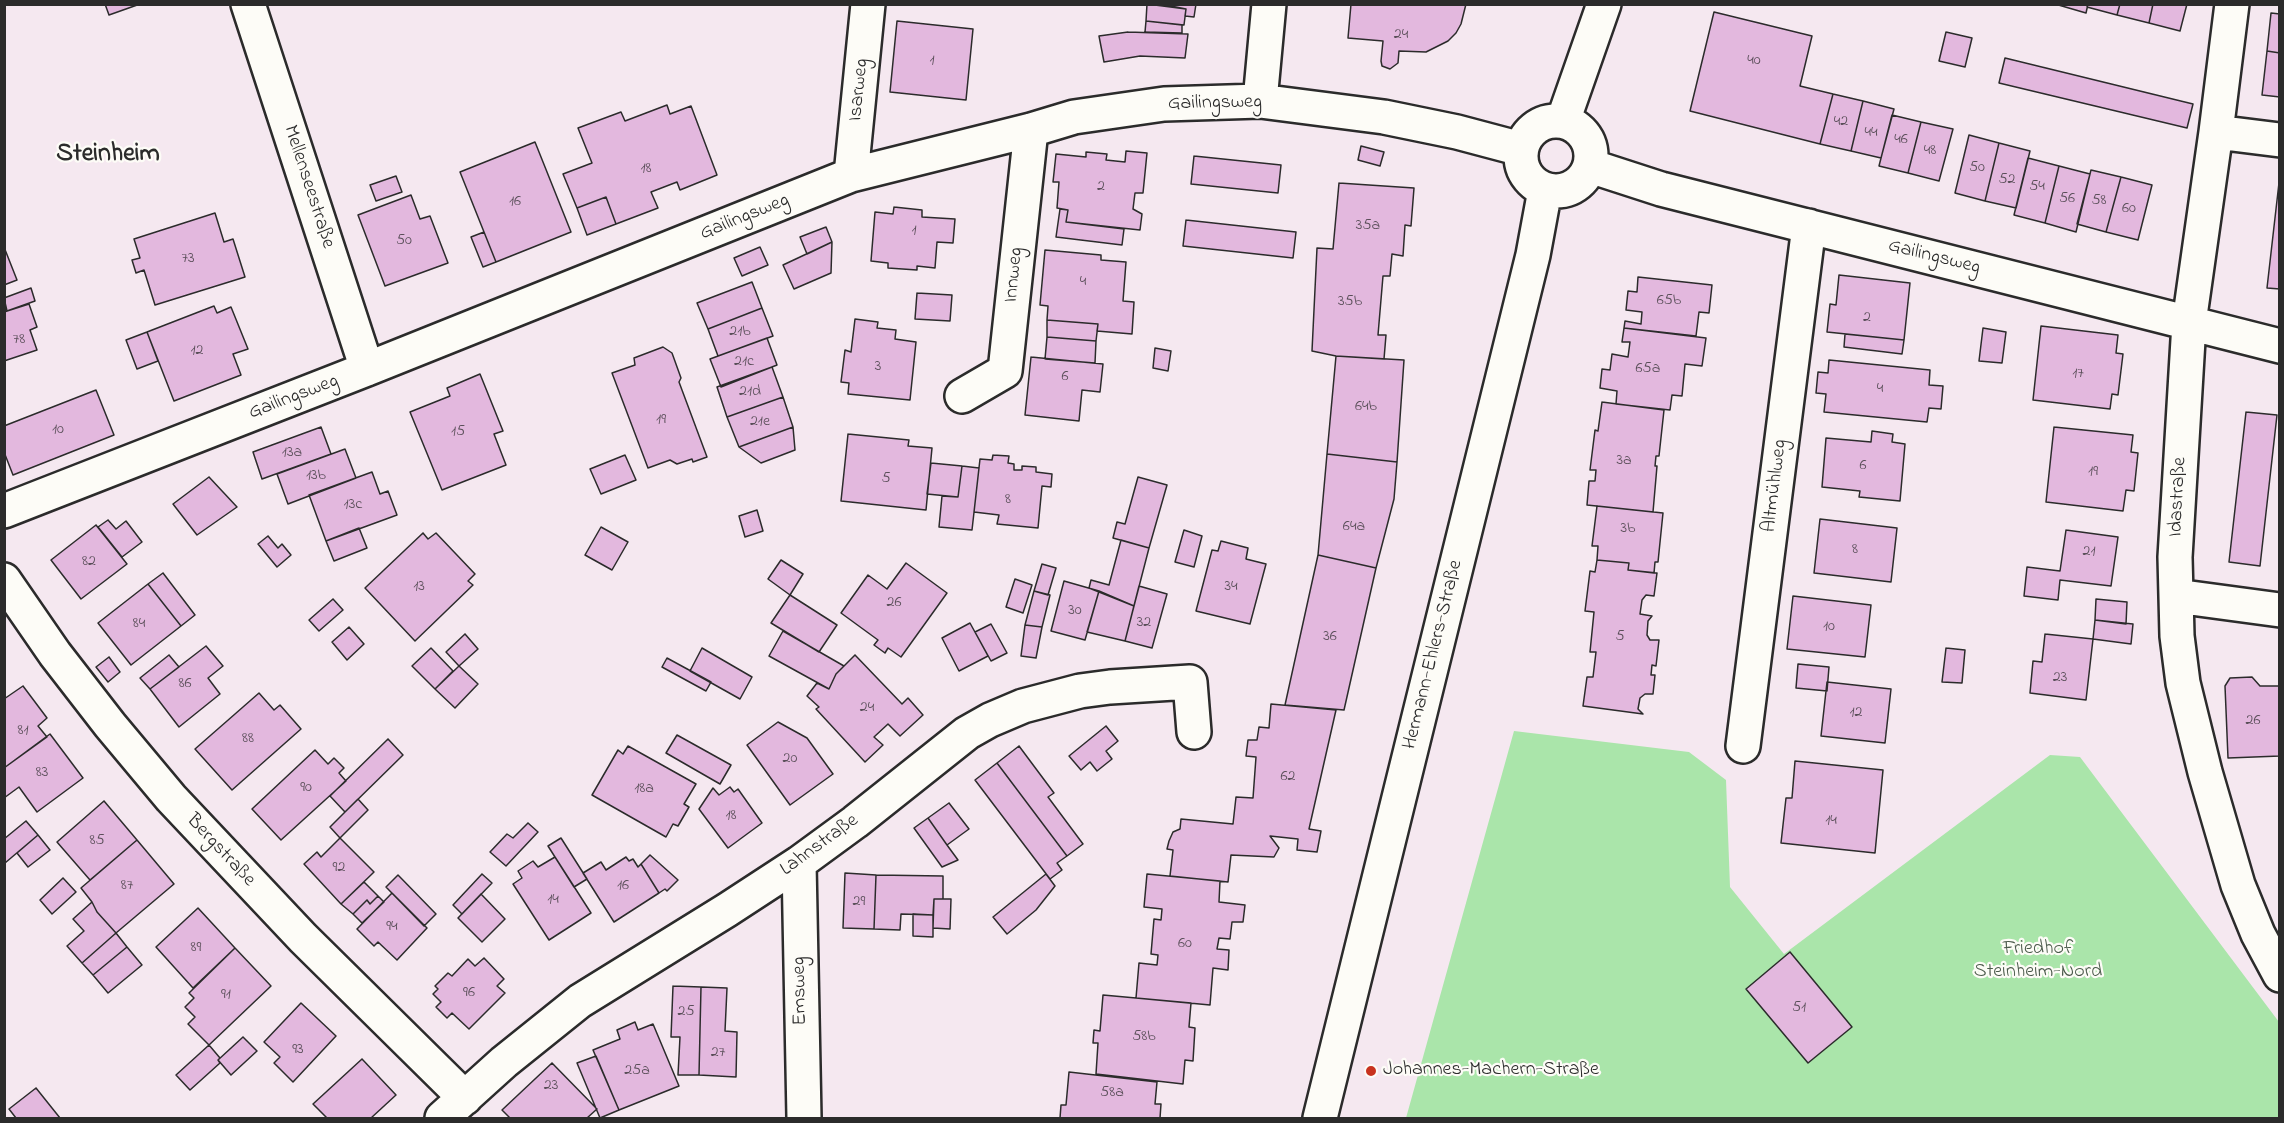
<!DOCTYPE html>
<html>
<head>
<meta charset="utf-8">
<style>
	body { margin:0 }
	#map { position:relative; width:2284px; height:1123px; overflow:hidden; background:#f5e8f0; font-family:"Indie Flower",sans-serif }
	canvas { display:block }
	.frame { position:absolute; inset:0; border:6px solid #2b2b2b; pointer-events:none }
</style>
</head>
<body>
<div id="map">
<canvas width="2284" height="1123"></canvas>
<div class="frame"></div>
</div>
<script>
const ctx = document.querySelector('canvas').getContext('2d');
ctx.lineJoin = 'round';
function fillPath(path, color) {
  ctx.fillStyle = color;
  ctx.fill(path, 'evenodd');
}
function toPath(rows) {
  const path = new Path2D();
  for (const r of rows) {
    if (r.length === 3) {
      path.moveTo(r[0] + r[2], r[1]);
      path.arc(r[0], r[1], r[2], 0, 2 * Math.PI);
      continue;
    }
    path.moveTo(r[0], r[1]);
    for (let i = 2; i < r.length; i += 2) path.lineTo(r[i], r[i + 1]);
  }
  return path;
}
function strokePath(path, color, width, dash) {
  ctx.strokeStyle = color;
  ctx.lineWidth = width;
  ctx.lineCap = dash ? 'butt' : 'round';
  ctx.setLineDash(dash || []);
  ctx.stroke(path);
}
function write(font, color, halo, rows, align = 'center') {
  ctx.font = font + ' "Indie Flower",sans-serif';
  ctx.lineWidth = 4.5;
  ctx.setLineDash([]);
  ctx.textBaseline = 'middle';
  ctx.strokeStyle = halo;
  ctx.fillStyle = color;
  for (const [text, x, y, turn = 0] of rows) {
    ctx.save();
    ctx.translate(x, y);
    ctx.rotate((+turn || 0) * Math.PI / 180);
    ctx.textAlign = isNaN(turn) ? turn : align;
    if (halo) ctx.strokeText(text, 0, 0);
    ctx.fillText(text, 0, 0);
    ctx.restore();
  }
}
fillPath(toPath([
	[1514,731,1689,752,1726,780,1730,887,1784,954,2050,755,2080,757,2279,1022,2279,1118,1406,1118]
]), '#aae5aa');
const building = toPath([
	[105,4,140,4,109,15,105,4],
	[1147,4,1186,9,1184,25,1146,21,1147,4],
	[1161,4,1196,4,1194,17,1185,16,1186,9,1161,4],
	[1351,4,1466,4,1461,24,1456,33,1448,41,1426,52,1399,51,1398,63,1390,69,1382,66,1381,61,1383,41,1348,38,1351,4],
	[2055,4,2088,4,2086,13,2055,4],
	[2088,4,2120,4,2117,15,2087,7,2088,4],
	[2120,4,2153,4,2149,23,2117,15,2120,4],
	[2153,4,2187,4,2180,31,2149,23,2153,4],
	[1714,12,1812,36,1800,86,1833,94,1820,144,1690,111,1714,12],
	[2271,13,2280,14,2280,53,2267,51,2271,13],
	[897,21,973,29,966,100,890,92,897,21],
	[1146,21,1182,25,1182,33,1145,32,1146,21],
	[1128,32,1188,34,1185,58,1140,56,1104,62,1099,36,1128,32],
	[1946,32,1972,38,1965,67,1939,61,1946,32],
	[2267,51,2280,53,2280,97,2262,95,2267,51],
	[2005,58,2193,104,2187,128,1999,83,2005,58],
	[1833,94,1863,101,1851,151,1820,144,1833,94],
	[1863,101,1894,109,1881,158,1851,151,1863,101],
	[667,105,670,114,691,106,717,175,680,190,677,182,651,192,658,208,616,224,606,197,577,208,563,174,592,163,578,128,621,112,625,121,667,105],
	[1892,115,1921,122,1908,173,1879,166,1892,115],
	[1921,122,1953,129,1939,181,1908,173,1921,122],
	[1969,135,1999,143,1985,201,1955,193,1969,135],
	[535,142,571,232,496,262,460,172,535,142],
	[1999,143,2030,151,2016,208,1985,201,1999,143],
	[1361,146,1384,152,1380,166,1358,160,1361,146],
	[1126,151,1147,153,1143,193,1135,193,1133,209,1142,214,1140,230,1066,222,1068,210,1057,208,1059,182,1053,182,1056,154,1086,157,1086,152,1107,154,1106,160,1125,162,1126,151],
	[1194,156,1281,165,1278,193,1191,184,1194,156],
	[2028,158,2059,166,2045,223,2014,215,2028,158],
	[2059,166,2090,174,2076,232,2045,223,2059,166],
	[2091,170,2121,177,2106,232,2077,224,2091,170],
	[2280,174,2280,289,2267,288,2280,174],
	[396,176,402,192,376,201,370,185,396,176],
	[2121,177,2152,185,2138,240,2106,232,2121,177],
	[1339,183,1414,188,1411,226,1405,225,1403,256,1392,254,1390,276,1383,276,1378,335,1386,335,1384,359,1336,356,1312,351,1317,248,1333,249,1339,183],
	[411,195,420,219,430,216,448,263,385,286,358,215,411,195],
	[606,197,616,224,587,235,577,208,606,197],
	[894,207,922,210,922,217,955,219,953,243,937,242,935,268,917,266,917,270,888,268,888,263,871,261,875,212,893,214,894,207],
	[1060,209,1068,210,1066,222,1124,229,1122,245,1056,237,1060,209],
	[215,213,224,242,233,239,245,277,155,305,144,270,136,273,132,260,140,258,134,239,215,213],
	[1186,220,1296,232,1293,258,1183,246,1186,220],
	[826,227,832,242,807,254,800,237,826,227],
	[484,232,496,262,483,267,471,237,484,232],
	[832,242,831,273,794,289,783,265,832,242],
	[4,247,17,280,4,285,4,247],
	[760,247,768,265,742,276,734,258,760,247],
	[1045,250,1101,255,1101,260,1126,262,1123,301,1134,302,1132,334,1097,331,1098,324,1047,320,1048,306,1040,305,1045,250],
	[1839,275,1910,283,1904,340,1827,332,1830,304,1836,305,1839,275],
	[1638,277,1712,285,1709,313,1699,312,1696,336,1624,328,1625,321,1641,324,1642,312,1626,310,1628,291,1637,292,1638,277],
	[752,282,762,308,708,329,697,303,752,282],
	[31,288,35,301,7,311,4,298,31,288],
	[917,293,952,295,950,321,915,319,917,293],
	[29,304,37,327,30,330,37,350,4,361,4,312,29,304],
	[214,306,217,313,231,307,248,349,233,354,241,375,174,401,147,332,214,306],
	[762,308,773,336,718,356,708,329,762,308],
	[855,319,878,322,877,328,896,330,895,339,916,342,910,400,848,394,849,383,841,382,845,350,851,352,855,319],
	[1047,320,1098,324,1096,341,1047,337,1047,320],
	[2041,326,2118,335,2116,353,2123,354,2118,395,2112,394,2110,409,2033,400,2041,326],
	[1624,328,1706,338,1702,366,1685,364,1682,396,1672,395,1670,410,1616,404,1617,391,1600,388,1602,369,1610,370,1612,354,1628,357,1630,342,1622,342,1624,328],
	[1983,328,2006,332,2002,363,1979,361,1983,328],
	[147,332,158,361,137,369,126,340,147,332],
	[1845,334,1904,340,1902,354,1844,347,1845,334],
	[1047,337,1096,341,1095,363,1045,359,1047,337],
	[767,338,777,365,721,387,710,359,767,338],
	[663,347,672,353,681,378,679,382,707,457,693,462,692,459,677,464,670,460,648,468,612,373,635,365,634,358,663,347],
	[1155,348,1171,351,1168,371,1153,368,1155,348],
	[1336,356,1404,360,1397,462,1327,454,1336,356],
	[1031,357,1103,364,1100,392,1082,390,1079,421,1025,415,1031,357],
	[1829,360,1930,370,1929,385,1943,386,1941,409,1929,408,1927,422,1824,412,1826,394,1816,393,1818,372,1828,373,1829,360],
	[772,367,783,397,727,417,717,387,772,367],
	[480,374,503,431,494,434,506,465,442,490,410,412,450,396,447,388,480,374],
	[96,390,114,435,13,475,4,452,4,426,96,390],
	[783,397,793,427,739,447,727,417,783,397],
	[1602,402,1664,410,1659,456,1656,456,1655,466,1657,466,1653,512,1587,505,1589,481,1595,481,1596,470,1590,470,1595,430,1598,431,1602,402],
	[2246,412,2277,415,2260,566,2229,562,2246,412],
	[321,427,331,454,262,479,253,452,321,427],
	[793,427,795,450,761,463,739,447,793,427],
	[2054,427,2133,435,2131,452,2138,453,2134,491,2126,490,2123,511,2046,502,2054,427],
	[1872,431,1893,434,1892,442,1905,444,1900,501,1859,497,1860,491,1822,487,1826,438,1871,442,1872,431],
	[848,434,909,440,908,446,932,448,926,510,841,501,848,434],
	[345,449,356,478,288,504,277,474,345,449],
	[1327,454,1397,462,1394,499,1376,568,1318,555,1327,454],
	[625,455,636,480,601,494,590,469,625,455],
	[993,455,1009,456,1008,463,1014,464,1014,470,1022,470,1022,466,1036,467,1036,472,1052,474,1051,487,1042,486,1038,528,997,524,999,515,974,512,980,459,992,460,993,455],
	[931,463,962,466,958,497,927,494,931,463],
	[962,466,979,468,972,530,939,527,942,496,958,497,962,466],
	[372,472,380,494,388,491,397,515,326,541,309,495,372,472],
	[209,477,237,507,197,535,173,504,209,477],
	[1138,477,1167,485,1149,548,1113,538,1117,522,1125,524,1138,477],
	[1597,506,1663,513,1658,562,1655,562,1654,573,1628,570,1629,563,1597,560,1598,546,1592,546,1597,506],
	[757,510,763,531,745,537,739,516,757,510],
	[1820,519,1897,528,1891,582,1814,573,1820,519],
	[108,520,116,529,126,521,142,542,122,557,98,527,108,520],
	[96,525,127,564,81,599,51,560,96,525],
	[601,527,628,542,612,570,585,555,601,527],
	[359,528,367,548,334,561,326,541,359,528],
	[1184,530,1202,536,1194,567,1175,562,1184,530],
	[2066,530,2118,537,2111,586,2060,580,2058,600,2024,596,2027,567,2060,571,2066,530],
	[423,533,428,539,436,533,475,574,468,581,473,585,415,641,365,588,423,533],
	[268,536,278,548,282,544,291,555,277,567,258,544,268,536],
	[1121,540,1149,548,1134,606,1089,588,1091,580,1109,585,1121,540],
	[1221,541,1248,548,1246,559,1266,564,1250,624,1196,611,1212,550,1218,551,1221,541],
	[1318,555,1376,568,1344,710,1285,705,1318,555],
	[781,560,803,574,790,595,768,579,781,560],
	[1597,560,1629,563,1628,570,1657,573,1654,596,1646,595,1642,600,1640,614,1652,616,1648,621,1647,635,1650,640,1659,640,1656,666,1652,665,1651,675,1655,675,1653,694,1645,694,1640,698,1638,709,1643,714,1583,706,1587,677,1593,677,1596,652,1590,652,1594,612,1585,611,1590,571,1595,572,1597,560],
	[906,563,947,593,901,657,888,648,885,653,874,645,878,640,841,613,868,575,887,589,906,563],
	[1042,564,1056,568,1048,595,1034,591,1042,564],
	[163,573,195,615,181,626,148,584,163,573],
	[1015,579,1032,585,1023,613,1006,607,1015,579],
	[1064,581,1099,591,1085,640,1051,631,1064,581],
	[148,584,181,626,131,665,98,623,148,584],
	[1139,586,1167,594,1152,648,1125,641,1139,586],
	[1034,591,1050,595,1042,627,1025,625,1034,591],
	[1099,591,1134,606,1125,641,1087,632,1099,591],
	[790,595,837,625,819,652,771,623,790,595],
	[1793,596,1871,605,1865,657,1787,649,1793,596],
	[333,599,343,610,319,631,309,620,333,599],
	[2096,599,2127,602,2126,624,2095,620,2096,599],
	[2095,620,2133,624,2131,644,2093,639,2095,620],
	[970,623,988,656,959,671,942,638,970,623],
	[991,624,1007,653,991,661,975,632,991,624],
	[1025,625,1042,627,1036,658,1021,656,1025,625],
	[349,627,364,644,347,660,332,642,349,627],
	[783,631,844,666,836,674,829,689,769,656,783,631],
	[465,634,478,649,459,666,446,652,465,634],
	[2045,634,2093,639,2086,700,2030,693,2033,661,2042,662,2045,634],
	[206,646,223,666,208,678,220,694,179,727,150,689,206,646],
	[431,648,453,671,435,689,412,666,431,648],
	[702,648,752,677,740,699,690,671,702,648],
	[1946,648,1965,650,1962,683,1942,682,1946,648],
	[169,655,179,667,150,689,140,678,169,655],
	[855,655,902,704,908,698,923,715,900,736,888,724,874,737,883,745,865,762,816,709,819,707,807,696,817,683,829,689,836,674,855,655],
	[109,657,120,672,108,682,96,667,109,657],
	[667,658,711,682,706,691,662,667,667,658],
	[1798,664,1829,667,1827,691,1796,688,1798,664],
	[459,666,478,684,455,708,435,689,459,666],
	[2252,677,2260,686,2280,686,2280,756,2228,758,2225,686,2230,678,2252,677],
	[1827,682,1891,689,1885,743,1821,736,1827,682],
	[23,686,47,718,38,726,47,737,4,768,4,699,23,686],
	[259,693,274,710,280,705,301,729,232,790,195,749,259,693],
	[1271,704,1336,710,1309,829,1321,831,1317,852,1297,850,1298,839,1270,836,1279,848,1274,857,1231,855,1228,882,1170,876,1173,850,1167,849,1169,841,1173,832,1180,829,1181,819,1233,824,1236,797,1253,798,1256,757,1246,756,1248,740,1257,740,1259,727,1269,728,1271,704],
	[778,722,807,738,833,774,790,805,747,745,778,722],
	[1106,726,1118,741,1106,751,1112,759,1097,771,1090,762,1081,770,1069,756,1106,726],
	[50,734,83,778,37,812,19,787,4,798,4,768,50,734],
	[677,735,731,765,720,784,666,753,677,735],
	[388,739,403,755,345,812,330,796,388,739],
	[628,746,696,784,684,804,689,807,678,826,673,824,666,837,592,795,618,750,623,754,628,746],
	[1019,746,1054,793,1048,797,1083,844,1067,856,997,763,1019,746],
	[315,750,328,764,334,758,344,768,339,773,346,781,281,840,252,809,315,750],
	[1795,761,1883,770,1875,853,1781,843,1786,798,1792,798,1795,761],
	[997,763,1067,856,1057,863,1062,870,1050,879,975,780,997,763],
	[730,787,734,792,738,789,762,823,728,848,699,809,713,788,719,795,730,787],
	[358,799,368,810,340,838,330,827,358,799],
	[104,801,137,840,90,880,57,842,104,801],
	[949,803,969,829,947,845,928,818,949,803],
	[928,818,947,845,958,860,942,867,914,828,928,818],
	[26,821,38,835,5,863,4,839,26,821],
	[528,823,538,832,506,866,490,852,507,834,513,838,528,823],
	[38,835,50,850,28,867,17,853,38,835],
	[340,838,374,872,341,904,304,864,317,852,321,857,340,838],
	[561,838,587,879,574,887,548,846,561,838],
	[137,840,174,884,116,933,97,912,92,902,81,888,137,840],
	[650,855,678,880,667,891,665,889,659,893,641,864,650,855],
	[555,857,591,913,549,940,513,884,522,878,518,871,533,861,538,867,555,857],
	[626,857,629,861,633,859,638,867,641,864,659,893,614,922,583,873,601,862,606,870,626,857],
	[845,873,876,875,874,929,843,928,845,873],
	[482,874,492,883,462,914,453,905,482,874],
	[1046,874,1055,886,1036,910,1007,934,993,917,1046,874],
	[1147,874,1220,881,1219,902,1245,905,1243,922,1232,922,1230,939,1219,938,1217,949,1229,950,1228,970,1213,968,1210,1005,1136,998,1139,963,1157,965,1158,955,1151,954,1154,919,1161,920,1162,909,1144,907,1147,874],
	[398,875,436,914,424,926,386,887,398,875],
	[876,875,943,876,943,899,934,899,933,915,901,914,900,930,874,929,876,875],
	[63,878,76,892,52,914,40,900,63,878],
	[364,882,378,896,370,904,367,900,353,914,341,904,364,882],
	[392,893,427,928,397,960,378,942,374,946,357,929,392,893],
	[481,894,505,919,482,942,458,918,481,894],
	[378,896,384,902,362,923,353,914,367,900,370,904,378,896],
	[934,899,951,899,950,929,933,928,934,899],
	[92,902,97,912,116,933,82,963,67,946,84,931,73,919,92,902],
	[198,908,235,948,193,988,156,947,198,908],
	[913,914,933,915,933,937,913,936,913,914],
	[116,933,127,947,93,975,82,963,116,933],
	[127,947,142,965,108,993,93,975,127,947],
	[235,948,271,986,209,1045,188,1024,195,1017,185,1007,194,998,189,993,235,948],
	[1790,952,1852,1027,1808,1063,1746,989,1790,952],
	[484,958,504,979,497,986,505,993,469,1029,452,1013,447,1018,436,1007,441,1002,433,994,438,989,435,986,448,973,452,976,468,959,475,966,484,958],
	[673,986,701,987,699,1075,678,1075,680,1037,671,1037,673,986],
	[701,987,727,988,725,1031,737,1032,736,1077,699,1075,701,987],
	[1103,995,1191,1003,1189,1027,1195,1028,1193,1061,1185,1060,1183,1084,1096,1074,1098,1043,1093,1043,1094,1030,1100,1031,1103,995],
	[301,1003,336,1036,293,1082,274,1063,280,1057,264,1042,301,1003],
	[635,1022,638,1030,653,1024,679,1086,619,1110,593,1050,620,1039,617,1030,635,1022],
	[243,1037,257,1051,231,1075,218,1060,243,1037],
	[209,1045,220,1058,218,1060,220,1063,190,1090,176,1075,209,1045],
	[596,1056,619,1110,600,1118,577,1063,596,1056],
	[362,1059,396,1095,371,1118,327,1118,313,1104,362,1059],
	[552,1063,597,1109,587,1118,510,1118,502,1110,552,1063],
	[1069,1072,1157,1082,1155,1104,1161,1104,1160,1118,1060,1118,1061,1105,1066,1105,1069,1072],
	[36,1088,60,1118,16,1118,9,1109,36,1088]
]);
fillPath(building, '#e3b8de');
strokePath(building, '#2b2b2b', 1.5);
const minor = toPath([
	[248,4,367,369],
	[2232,4,2216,132,2189,323,2175,557,2177,636,2183,683,2205,772,2238,885,2258,934,2280,975],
	[1260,101,1269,4],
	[1556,156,35],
	[1563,121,1604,4],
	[2216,132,2280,140],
	[1590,166,1661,189,2280,346],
	[851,175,868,4],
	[962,396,1005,371,1031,130],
	[4,511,367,369,851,175,1031,130,1074,117,1164,104,1260,101,1384,117,1457,132,1521,149],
	[4,580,55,654,110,725,171,798,303,938,465,1098],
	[2176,596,2280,610],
	[1743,746,1809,226],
	[799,863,804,1118],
	[442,1118,504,1062,580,1001,727,910,799,863,855,822,967,733,990,720,1023,706,1080,691,1110,687,1190,682,1194,732],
	[1320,1118,1533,255,1545,190]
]);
strokePath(minor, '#2b2b2b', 38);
strokePath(minor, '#fdfcf7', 33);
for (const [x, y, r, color] of [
	[1371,1071,6,"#c8321e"]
]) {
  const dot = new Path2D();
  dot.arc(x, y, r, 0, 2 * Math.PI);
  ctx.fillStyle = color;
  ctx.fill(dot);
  strokePath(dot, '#fdfcf7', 2);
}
write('16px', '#594e58', null, [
	["24",1401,35],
	["1",932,61],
	["40",1754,61],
	["42",1841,122],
	["44",1871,133],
	["46",1901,140],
	["48",1930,151],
	["50",1977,168],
	["18",646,169],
	["52",2007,180],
	["2",1101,187],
	["54",2037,187],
	["56",2067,199],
	["58",2099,201],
	["16",515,202],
	["60",2129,209],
	["35a",1368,226],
	["1",914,231],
	["50",404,241],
	["73",188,259],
	["4",1083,282],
	["65b",1669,301],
	["35b",1350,302],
	["2",1867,318],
	["21b",740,332],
	["78",19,340],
	["12",197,351],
	["21c",744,362],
	["3",878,367],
	["65a",1648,369],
	["17",2078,374],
	["6",1065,377],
	["4",1880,389],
	["21d",750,392],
	["64b",1366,407],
	["19",661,420],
	["21e",760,422],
	["10",58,430],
	["15",458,432],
	["13a",292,453],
	["3a",1624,461],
	["6",1863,466],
	["19",2093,472],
	["13b",316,476],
	["5",886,479],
	["8",1008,500],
	["13c",353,505],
	["64a",1354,527],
	["3b",1628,529],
	["8",1855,550],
	["21",2089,552],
	["82",89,562],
	["13",419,587],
	["34",1231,587],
	["26",894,603],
	["30",1075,611],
	["32",1144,623],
	["84",139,624],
	["10",1829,627],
	["36",1330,637],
	["5",1620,637],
	["23",2060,678],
	["86",185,684],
	["24",867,708],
	["12",1856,713],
	["26",2253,721],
	["81",23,731],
	["88",248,739],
	["20",790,759],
	["83",42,773],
	["62",1288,777],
	["90",306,788],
	["18a",644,789],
	["18",731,816],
	["14",1831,821],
	["85",97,841],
	["92",339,868],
	["87",127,886],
	["16",623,886],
	["14",553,900],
	["29",859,902],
	["94",392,927],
	["60",1185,944],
	["89",196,948],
	["96",469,993],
	["91",226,995],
	["51",1799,1008],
	["25",686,1012],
	["58b",1144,1037],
	["93",298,1050],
	["27",718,1053],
	["25a",637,1071],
	["23",551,1086],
	["58a",1112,1093]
]);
write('20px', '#2b2b2b', '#fdfcf7', [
	["Isarweg",860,90,-84],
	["Gailingsweg",1215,104,-1],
	["Mellenseestraße",308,187,72],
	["Gailingsweg",745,218,-22],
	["Gailingsweg",1934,258,14],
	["Innweg",1015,275,-84],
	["Gailingsweg",294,398,-21],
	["Altmühlweg",1776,486,-83],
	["Idastraße",2179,497,-87],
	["Hermann-Ehlers-Straße",1434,655,-76],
	["Lahnstraße",820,846,-36],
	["Bergstraße",220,851,47],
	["Emsweg",801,991,-91]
]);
write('20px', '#4b5a4b', '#fdfcf7', [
	["Friedhof",2038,950],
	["Steinheim-Nord",2038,973]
]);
write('20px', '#2b2b2b', '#fdfcf7', [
	["Johannes-Machern-Straße",1383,1071]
], 'left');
write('bold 26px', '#2b2b2b', '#fdfcf7', [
	["Steinheim",108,156]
]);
</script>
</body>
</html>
